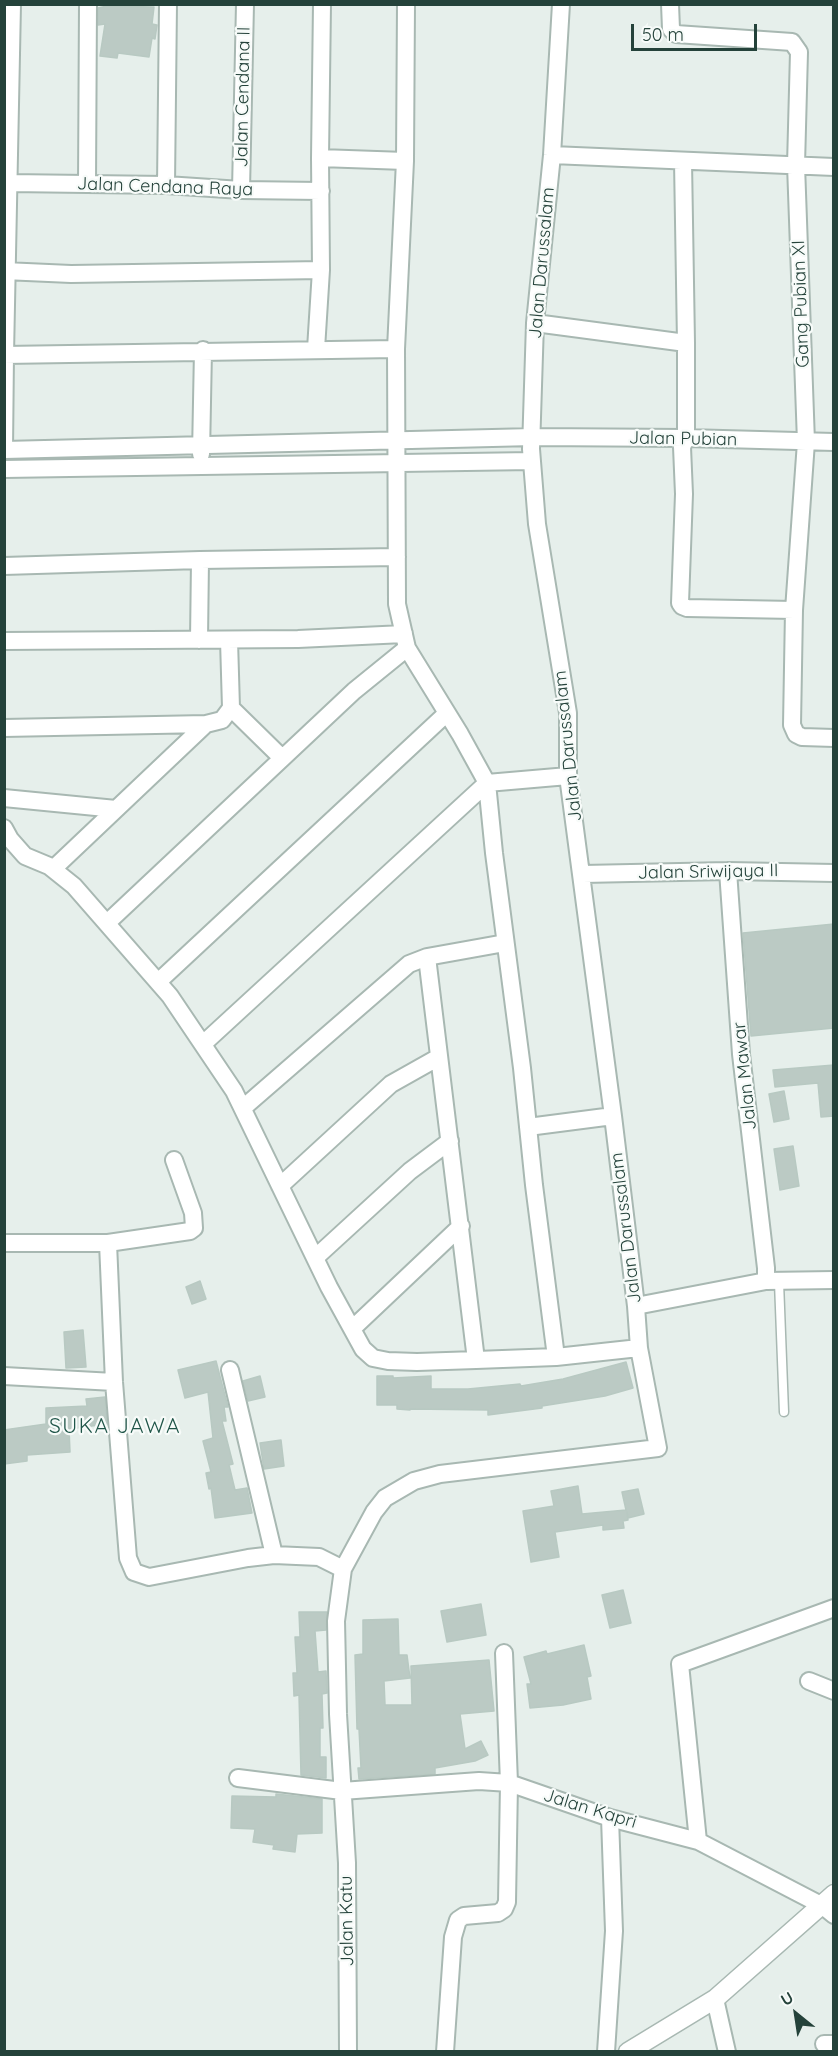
<!DOCTYPE html>
<html>
<head>
<meta charset="utf-8">
<style>
	body { margin:0 }
	#map { position:relative; width:838px; height:2056px; overflow:hidden; background:#e6efeb; font-family:Quicksand,sans-serif }
	canvas { display:block }
	.frame { position:absolute; inset:0; border:6px solid #24423a; pointer-events:none }
	.north { position:absolute; left:766px; top:1984px; width:60px; height:60px; -webkit-text-stroke:4px #f7fbf9; paint-order:stroke; rotate:330deg; font-size:16px; font-weight:700; line-height:24px; text-align:center; color:#24423a }
	.north::after { content:''; display:block; margin:auto; width:21px; height:27px; background:#24423a; clip-path:polygon(50% 0,100% 100%,50% 72%,0 100%) }
	.scale { position:absolute; left:631px; top:24px; width:126px; height:27px; box-sizing:border-box; border:3px solid #24423a; border-top:0; padding-left:8px; font-size:18px; line-height:21px; white-space:nowrap; color:#24423a; -webkit-text-stroke:4px #f7fbf9; paint-order:stroke }
</style>
</head>
<body>
<div id="map">
<canvas width="838" height="2056"></canvas>
<div class="frame"></div>
<div class="north">U</div>
<div class="scale">50 m</div>
</div>
<script>
const ctx = document.querySelector('canvas').getContext('2d');
ctx.lineJoin = 'round';
function fillPath(path, color) {
  ctx.fillStyle = color;
  ctx.fill(path, 'evenodd');
}
function toPath(rows) {
  const path = new Path2D();
  for (const r of rows) {
    path.moveTo(r[0], r[1]);
    for (let i = 2; i < r.length; i += 2) path.lineTo(r[i], r[i + 1]);
  }
  return path;
}
function strokePath(path, color, width, dash) {
  ctx.strokeStyle = color;
  ctx.lineWidth = width;
  ctx.lineCap = dash ? 'butt' : 'round';
  ctx.setLineDash(dash || []);
  ctx.stroke(path);
}
function write(font, color, halo, rows, align = 'center') {
  ctx.font = font + ' Quicksand,sans-serif';
  ctx.lineWidth = 4.5;
  ctx.setLineDash([]);
  ctx.textBaseline = 'middle';
  ctx.strokeStyle = halo;
  ctx.fillStyle = color;
  for (const [text, x, y, turn = 0] of rows) {
    ctx.save();
    ctx.translate(x, y);
    ctx.rotate((+turn || 0) * Math.PI / 180);
    ctx.textAlign = isNaN(turn) ? turn : align;
    if (halo) ctx.strokeText(text, 0, 0);
    ctx.fillText(text, 0, 0);
    ctx.restore();
  }
}
const building = toPath([
	[107,6,154,7,152,24,157,25,155,39,152,38,149,57,118,53,117,58,100,56,105,24,98,25,98,8,107,6],
	[834,924,834,1028,751,1036,743,933,834,924],
	[834,1065,834,1116,821,1117,818,1083,775,1087,773,1070,834,1065],
	[784,1091,789,1119,774,1122,769,1094,784,1091],
	[793,1146,799,1186,780,1190,774,1149,793,1146],
	[200,1281,206,1299,192,1304,186,1287,200,1281],
	[83,1330,86,1367,66,1368,64,1332,83,1330],
	[216,1361,228,1407,224,1407,226,1421,222,1421,233,1464,229,1465,235,1490,247,1488,252,1513,215,1518,211,1488,209,1489,206,1473,211,1472,203,1441,213,1438,208,1392,185,1398,178,1370,216,1361],
	[626,1362,633,1388,605,1396,542,1406,542,1408,488,1415,488,1410,410,1409,410,1410,397,1409,397,1405,377,1405,377,1376,393,1376,393,1378,431,1376,431,1389,468,1389,520,1384,521,1386,563,1379,626,1362],
	[260,1376,265,1397,248,1401,243,1381,260,1376],
	[105,1397,107,1424,69,1429,70,1452,27,1455,27,1461,4,1464,4,1430,46,1424,46,1408,87,1406,86,1399,105,1397],
	[281,1440,284,1466,264,1469,260,1443,281,1440],
	[578,1486,582,1514,626,1510,622,1492,638,1489,644,1514,628,1518,627,1512,628,1520,623,1521,624,1528,603,1530,603,1525,555,1532,559,1557,531,1562,523,1511,554,1506,551,1491,578,1486],
	[623,1590,631,1623,610,1628,602,1595,623,1590],
	[481,1604,486,1635,447,1642,441,1611,481,1604],
	[299,1612,327,1612,326,1630,315,1631,318,1672,326,1671,327,1693,322,1694,323,1728,320,1728,320,1757,326,1757,326,1778,301,1775,299,1695,294,1696,293,1673,297,1673,295,1637,300,1637,299,1612],
	[398,1619,399,1655,407,1655,410,1678,384,1681,385,1705,412,1705,411,1666,489,1660,494,1711,460,1714,465,1749,481,1741,488,1755,475,1761,435,1768,435,1774,359,1779,358,1768,361,1768,359,1729,357,1729,355,1655,363,1654,363,1620,398,1619],
	[584,1645,591,1676,587,1677,591,1699,563,1705,530,1708,527,1684,531,1684,524,1657,546,1651,547,1654,584,1645],
	[276,1794,322,1799,322,1833,297,1834,295,1852,273,1849,274,1845,253,1842,255,1829,231,1828,232,1796,276,1797,276,1794]
]);
fillPath(building, '#bbcac4');
strokePath(building, '#b8c9c2', 1.5);
const service = toPath([
	[779,1282,784,1412]
]);
const minor = toPath([
	[406,4,405,161,396,349,397,604,407,648,460,734,487,783,568,776],
	[670,4,671,29,676,34,792,42,799,52,796,165,806,442,794,610,792,725,796,734,802,737,834,738],
	[552,155,834,167],
	[320,158,405,161],
	[683,161,686,343],
	[9,183,166,185,241,190,321,191],
	[87,184,88,4],
	[166,185,168,4],
	[241,190,245,4],
	[4,271,71,274,321,270],
	[535,323,686,343,686,438,682,447,684,494,680,603,682,606,687,608,794,610],
	[316,349,321,270,320,158,322,4],
	[4,355,396,349],
	[4,450,533,437,686,438,834,442],
	[4,450,5,355,12,4],
	[201,454,203,350],
	[4,469,532,461],
	[4,566,200,560,397,557],
	[199,640,200,560],
	[4,641,298,639,404,634],
	[231,708,282,758],
	[4,728,206,724,222,720,231,708,229,640],
	[487,783,494,853,522,1068,534,1185,556,1357],
	[4,798,116,809],
	[4,828,10,839,25,856,49,866,74,886,170,996,234,1091,329,1287,363,1349,373,1358,388,1361,417,1362,476,1360,556,1357,639,1348],
	[53,869,206,724],
	[728,871,741,1054,766,1268,766,1281],
	[583,874,728,871,834,873],
	[107,923,354,691,407,648],
	[158,982,447,713],
	[203,1044,487,783],
	[243,1108,409,964,427,957],
	[528,1127,613,1116],
	[174,1160,193,1213,194,1228,190,1231,108,1243,114,1382,128,1558,134,1572,149,1577,248,1558,274,1555,319,1557,343,1569],
	[280,1186,391,1084,439,1057],
	[4,1243,108,1243],
	[315,1258,410,1171,450,1141],
	[636,1306,766,1281,834,1280],
	[352,1329,461,1226],
	[476,1360,427,957,505,943],
	[230,1370,274,1555],
	[4,1376,114,1382],
	[809,1681,834,1691],
	[238,1778,342,1791,479,1781,509,1783,610,1818,698,1841,823,1906,834,1915],
	[698,1841,680,1664,834,1608],
	[715,1999,727,2052],
	[824,2044,834,2044],
	[348,2052,347,1863,338,1714,336,1621,343,1569,374,1512,385,1498,414,1481,440,1474,658,1448,639,1348,636,1306,613,1116,568,776,568,713,537,524,531,449,535,323,552,155,561,4],
	[445,2052,453,1937,458,1920,464,1916,498,1913,504,1909,507,1902,509,1783,504,1653],
	[606,2052,614,1931,610,1818]
]);
const tertiary = toPath([
	[628,2052,715,1999,834,1894]
]);
strokePath(service, '#a8b8b2', 11);
strokePath(minor, '#a8b8b2', 20);
strokePath(tertiary, '#a8b8b2', 21);
strokePath(service, '#fff', 8);
strokePath(minor, '#fff', 16);
strokePath(tertiary, '#fff', 18);
write('18px', '#24423a', '#f7fbf9', [
	["Jalan Cendana II",243,97,-89],
	["Jalan Cendana Raya",165,187,2],
	["Jalan Darussalam",542,263,-85],
	["Gang Pubian XI",801,304,-92],
	["Jalan Pubian",683,439,1],
	["Jalan Darussalam",568,746,-96],
	["Jalan Sriwijaya II",708,872,-1],
	["Jalan Mawar",745,1076,-96],
	["Jalan Darussalam",626,1228,-97],
	["Jalan Kapri",590,1809,17],
	["Jalan Katu",347,1921,-91]
]);
ctx.letterSpacing = '1.5px';
write('21px', '#1f5548', '#f7fbf9', [
	["SUKA JAWA",115,1427]
]);
ctx.letterSpacing = '0px';
</script>
</body>
</html>
